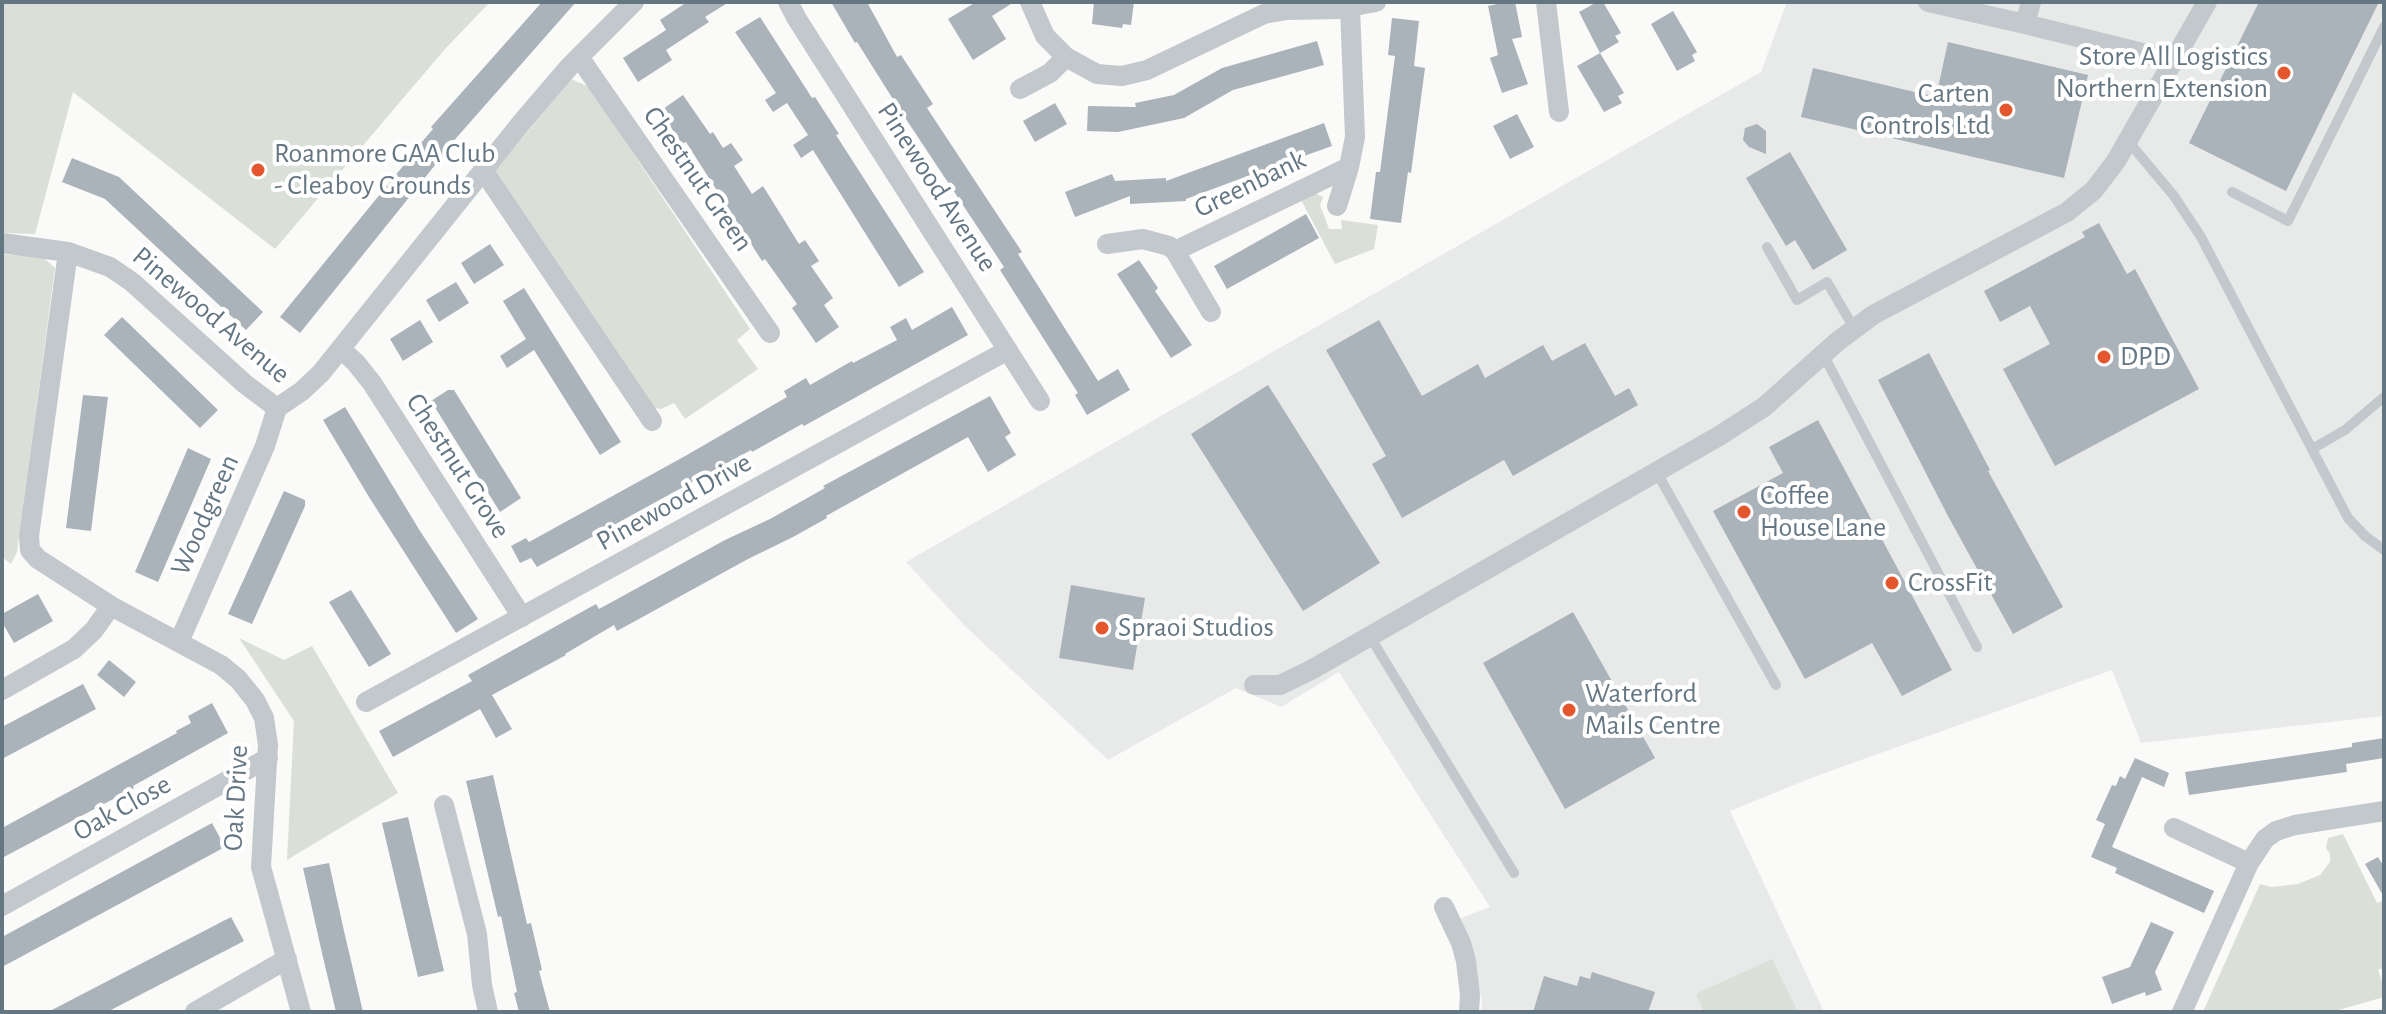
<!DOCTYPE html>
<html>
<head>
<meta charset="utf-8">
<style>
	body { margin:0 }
	#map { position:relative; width:2386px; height:1014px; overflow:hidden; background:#fafaf8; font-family:"Alegreya Sans",sans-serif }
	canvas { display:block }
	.frame { position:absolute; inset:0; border:4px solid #657683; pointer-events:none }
</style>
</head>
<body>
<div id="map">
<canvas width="2386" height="1014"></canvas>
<div class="frame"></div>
</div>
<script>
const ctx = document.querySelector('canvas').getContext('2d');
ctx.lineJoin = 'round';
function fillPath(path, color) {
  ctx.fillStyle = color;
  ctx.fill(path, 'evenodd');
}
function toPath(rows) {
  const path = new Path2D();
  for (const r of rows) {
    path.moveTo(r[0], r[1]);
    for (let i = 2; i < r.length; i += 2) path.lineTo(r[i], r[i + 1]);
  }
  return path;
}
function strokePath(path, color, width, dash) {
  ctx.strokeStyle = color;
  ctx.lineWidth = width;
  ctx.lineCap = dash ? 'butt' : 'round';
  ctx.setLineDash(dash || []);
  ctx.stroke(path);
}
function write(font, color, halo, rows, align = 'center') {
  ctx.font = font + ' "Alegreya Sans",sans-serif';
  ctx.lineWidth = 8;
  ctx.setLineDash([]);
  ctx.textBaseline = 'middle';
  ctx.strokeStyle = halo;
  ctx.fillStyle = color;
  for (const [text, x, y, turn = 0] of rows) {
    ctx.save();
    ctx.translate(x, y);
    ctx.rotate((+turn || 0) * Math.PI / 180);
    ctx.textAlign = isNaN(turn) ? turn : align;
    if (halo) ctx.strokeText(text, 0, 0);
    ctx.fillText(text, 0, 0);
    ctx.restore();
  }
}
fillPath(toPath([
	[1787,2,2384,2,2384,716,2141,743,2112,670,1811,778,1730,811,1824,1012,1481,1012,1482,1000,1461,918,1490,907,1339,672,1281,707,1236,688,1108,760,965,626,906,562,1761,72]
]), '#e8e9e9');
fillPath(toPath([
	[2,2,490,2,445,49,275,249,73,92,35,234,2,233],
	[571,79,589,87,750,329,737,340,758,369,685,419,674,403,661,409,649,407,495,171],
	[1315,193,1323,197,1320,205,1329,229,1342,229,1341,220,1378,225,1374,249,1335,264,1300,198],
	[2,254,43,257,55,268,17,552,11,564,2,557],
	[239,638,284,660,312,646,398,793,287,860,294,721],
	[2343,834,2377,903,2384,900,2384,967,2378,970,2384,988,2384,997,2332,1012,2203,1012,2260,884,2272,887,2298,884,2320,875,2330,862,2330,854,2326,848,2328,838],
	[1772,959,1798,1012,1704,1012,1696,994]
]), '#dadfd7');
fillPath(toPath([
	[542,2,576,2,443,153,444,154,300,333,280,317,403,166,402,165,433,129,431,127],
	[687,2,729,2,705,17,709,22,666,50,672,60,638,82,623,58,666,30,660,20],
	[831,2,867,2,897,57,901,55,933,104,927,108,1022,252,1018,254,1098,381,1118,369,1130,390,1087,415,1075,395,1078,393,1000,270,1004,267,896,104,857,42,855,43],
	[976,2,1014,2,992,16,1006,39,973,60,948,19],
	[1094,2,1134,2,1131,25,1123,24,1122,28,1092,24],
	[1506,2,1515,2,1522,37,1512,39,1528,84,1502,93,1490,58,1498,55,1488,6],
	[1597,2,1603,2,1621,33,1615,36,1619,42,1600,53,1624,93,1618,96,1622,103,1604,112,1577,66,1600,53,1579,12],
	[2259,2,2379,2,2286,191,2189,143],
	[1673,11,1697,52,1692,55,1695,61,1677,71,1651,24],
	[760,17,812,98,815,97,839,134,836,135,924,272,899,287,813,150,801,158,793,145,808,135,787,103,773,112,765,100,776,93,735,32],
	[1392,18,1419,21,1414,66,1425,68,1411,173,1408,172,1401,223,1370,219,1376,172,1380,172,1395,56,1388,55],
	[1317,41,1324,65,1233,90,1184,118,1118,132,1087,131,1088,106,1136,107,1135,103,1174,95,1222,68],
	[1948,42,2088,75,2064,178,1801,117,1813,68,1936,97],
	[683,95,710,134,713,132,723,148,731,143,743,160,734,166,752,194,763,186,799,244,805,240,819,261,811,266,833,298,824,305,839,327,816,343,792,308,797,304,765,259,762,261,700,164,686,142,682,144,660,111],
	[1055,103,1067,124,1035,142,1023,121],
	[1517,114,1534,147,1510,159,1493,126],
	[1324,123,1332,146,1245,177,1186,199,1186,201,1130,204,1130,196,1075,217,1065,192,1112,174,1115,181,1166,178,1166,181],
	[1757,124,1766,131,1766,154,1749,147,1743,140,1745,128],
	[1790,152,1847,250,1813,270,1795,240,1786,246,1746,178],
	[72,158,119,177,263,312,246,330,105,199,62,182],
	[1306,214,1319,238,1227,289,1214,266],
	[2099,223,2127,274,2135,269,2199,389,2055,466,2003,369,2050,344,2030,306,2000,322,1984,291,2085,237,2082,232],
	[490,244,504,265,474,284,461,263],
	[1139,260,1158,288,1155,291,1192,345,1171,358,1117,274],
	[456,282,469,303,439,322,426,300],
	[524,288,621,442,600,455,534,350,507,368,500,356,526,339,503,301],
	[952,307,968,335,804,426,802,424,752,452,751,450,537,567,531,558,520,563,511,546,526,538,529,542,687,455,787,397,784,391,806,378,810,385,852,361,853,363,897,340,890,327,906,318,912,330],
	[122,317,218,410,200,428,104,335],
	[420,320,433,342,403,361,390,339],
	[1379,320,1422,396,1478,364,1485,378,1543,345,1552,361,1585,343,1615,396,1629,388,1638,405,1513,476,1504,460,1402,518,1372,464,1386,456,1326,350],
	[1929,353,1990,470,1988,471,2063,607,2013,634,1948,516,1878,380],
	[1268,385,1380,563,1303,611,1191,434],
	[448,390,454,390,521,498,500,512,431,401],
	[83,395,108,397,91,531,66,528],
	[990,396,1011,433,1005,437,1016,455,988,472,968,437,826,516,827,518,793,537,748,559,617,631,614,625,565,654,566,655,492,695,512,729,496,738,480,709,393,757,379,731,472,681,468,675,596,604,599,609,725,540,770,519,825,488,823,486],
	[345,407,420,531,478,619,456,633,369,497,323,420],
	[1818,420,1952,670,1902,696,1872,643,1805,679,1713,511,1783,473,1769,447],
	[188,448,211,459,158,582,135,572],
	[284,491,305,500,305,506,252,624,228,614],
	[1071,585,1145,598,1133,670,1059,658],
	[351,590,391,654,369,667,329,602],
	[38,594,53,621,14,643,2,622,2,614],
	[1573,612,1655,758,1565,809,1483,663],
	[109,660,136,682,124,697,97,675],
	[83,684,96,709,2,759,2,727],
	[212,703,228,733,133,786,134,788,2,858,2,828,177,733,176,731,191,723,188,716],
	[2384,738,2384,758,2346,764,2347,772,2189,795,2185,772,2352,747,2352,743],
	[2135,758,2169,773,2164,787,2142,777,2112,847,2214,891,2204,913,2115,873,2117,868,2091,857,2105,824,2096,820,2107,796,2112,785,2116,786,2120,776,2125,779],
	[493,775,527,924,531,923,542,970,539,971,550,1012,519,1012,514,993,517,992,501,916,498,917,466,781],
	[408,817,444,971,418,977,382,823],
	[212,823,225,847,2,967,2,937],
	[2378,857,2384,867,2384,897,2365,864],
	[329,863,344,931,363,1012,336,1012,322,953,303,868],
	[231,917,244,941,107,1012,48,1012],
	[2151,922,2174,932,2155,972,2162,990,2146,996,2145,992,2112,1004,2102,977,2130,967],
	[1592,972,1655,992,1648,1012,1533,1012,1544,976,1577,986,1580,976,1590,979]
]), '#aab3b9');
strokePath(toPath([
	[2128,141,2174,196,2201,237,2348,518,2365,536,2384,550],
	[2232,192,2288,221,2384,27],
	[1767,247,1797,300,1827,282,1854,328],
	[1823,354,1977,647],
	[2312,449,2345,430,2384,397],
	[1656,471,1776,685],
	[1369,635,1514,873]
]), '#c3c8cc', 10);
strokePath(toPath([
	[788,2,797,19,1040,401],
	[1030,2,1045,36,1066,57,1097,74,1122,76,1147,70,1264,14,1287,10,1338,9,1376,2],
	[1546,2,1559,112],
	[1928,2,2025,24],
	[2031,2,2025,24,2175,61],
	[579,57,770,333],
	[1020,89,1050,73,1066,57],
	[483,170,652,421],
	[1337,206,1349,167,1355,137,1350,7],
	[2,243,68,252,110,267,132,282,245,384,277,408],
	[1107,244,1143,239,1169,246,1175,251,1211,312],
	[1175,251,1349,167],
	[68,252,29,536,30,550,38,559,111,606,221,665,238,679,255,700,264,718,268,745,261,867,301,1012],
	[341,349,356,363,372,383,522,617],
	[277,408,302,391,321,373,522,122,569,67,634,2],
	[179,642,265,446,277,408],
	[1254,685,1280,685,1311,670,1719,436,1764,407,1838,341,1873,315,2067,212,2094,190,2116,161,2207,2],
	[2,690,74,649,94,630,111,606],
	[366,702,1008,350],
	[444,805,477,934,482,985,488,1012],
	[2174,828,2249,863],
	[2,906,268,758],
	[1444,907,1461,943,1466,961,1470,995,1469,1012],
	[195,1012,287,959],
	[2182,1012,2249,863,2265,839,2276,831,2295,825,2384,811]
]), '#c3c8cc', 20);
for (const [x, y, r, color] of [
	[2284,73,8,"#e4572e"],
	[2006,110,8,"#e4572e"],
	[258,170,8,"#e4572e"],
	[2104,357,8,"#e4572e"],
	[1744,512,8,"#e4572e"],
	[1892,583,8,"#e4572e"],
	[1102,628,8,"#e4572e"],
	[1569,710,8,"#e4572e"]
]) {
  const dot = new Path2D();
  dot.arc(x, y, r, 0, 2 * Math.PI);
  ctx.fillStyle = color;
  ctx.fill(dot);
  strokePath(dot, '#fff', 3);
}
write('28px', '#657683', '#fff', [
	["Store All Logistics",2268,57,"right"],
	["Northern Extension",2268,89,"right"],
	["Carten",1990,94,"right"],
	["Controls Ltd",1990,126,"right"],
	["Roanmore GAA Club",274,154],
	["- Cleaboy Grounds",274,186],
	["DPD",2120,357],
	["Coffee",1760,496],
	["House Lane",1760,528],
	["CrossFit",1908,583],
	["Spraoi Studios",1118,628],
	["Waterford",1585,694],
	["Mails Centre",1585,726]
], 'left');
write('28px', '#657683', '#fff', [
	["Chestnut Green",698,179,55],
	["Greenbank",1250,184,-26],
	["Pinewood Avenue",937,187,57],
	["Pinewood Avenue",211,315,40],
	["Chestnut Grove",458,466,57],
	["Pinewood Drive",674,502,-29],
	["Woodgreen",205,515,-66],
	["Oak Drive",236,798,-87],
	["Oak Close",122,808,-29]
]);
</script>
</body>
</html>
